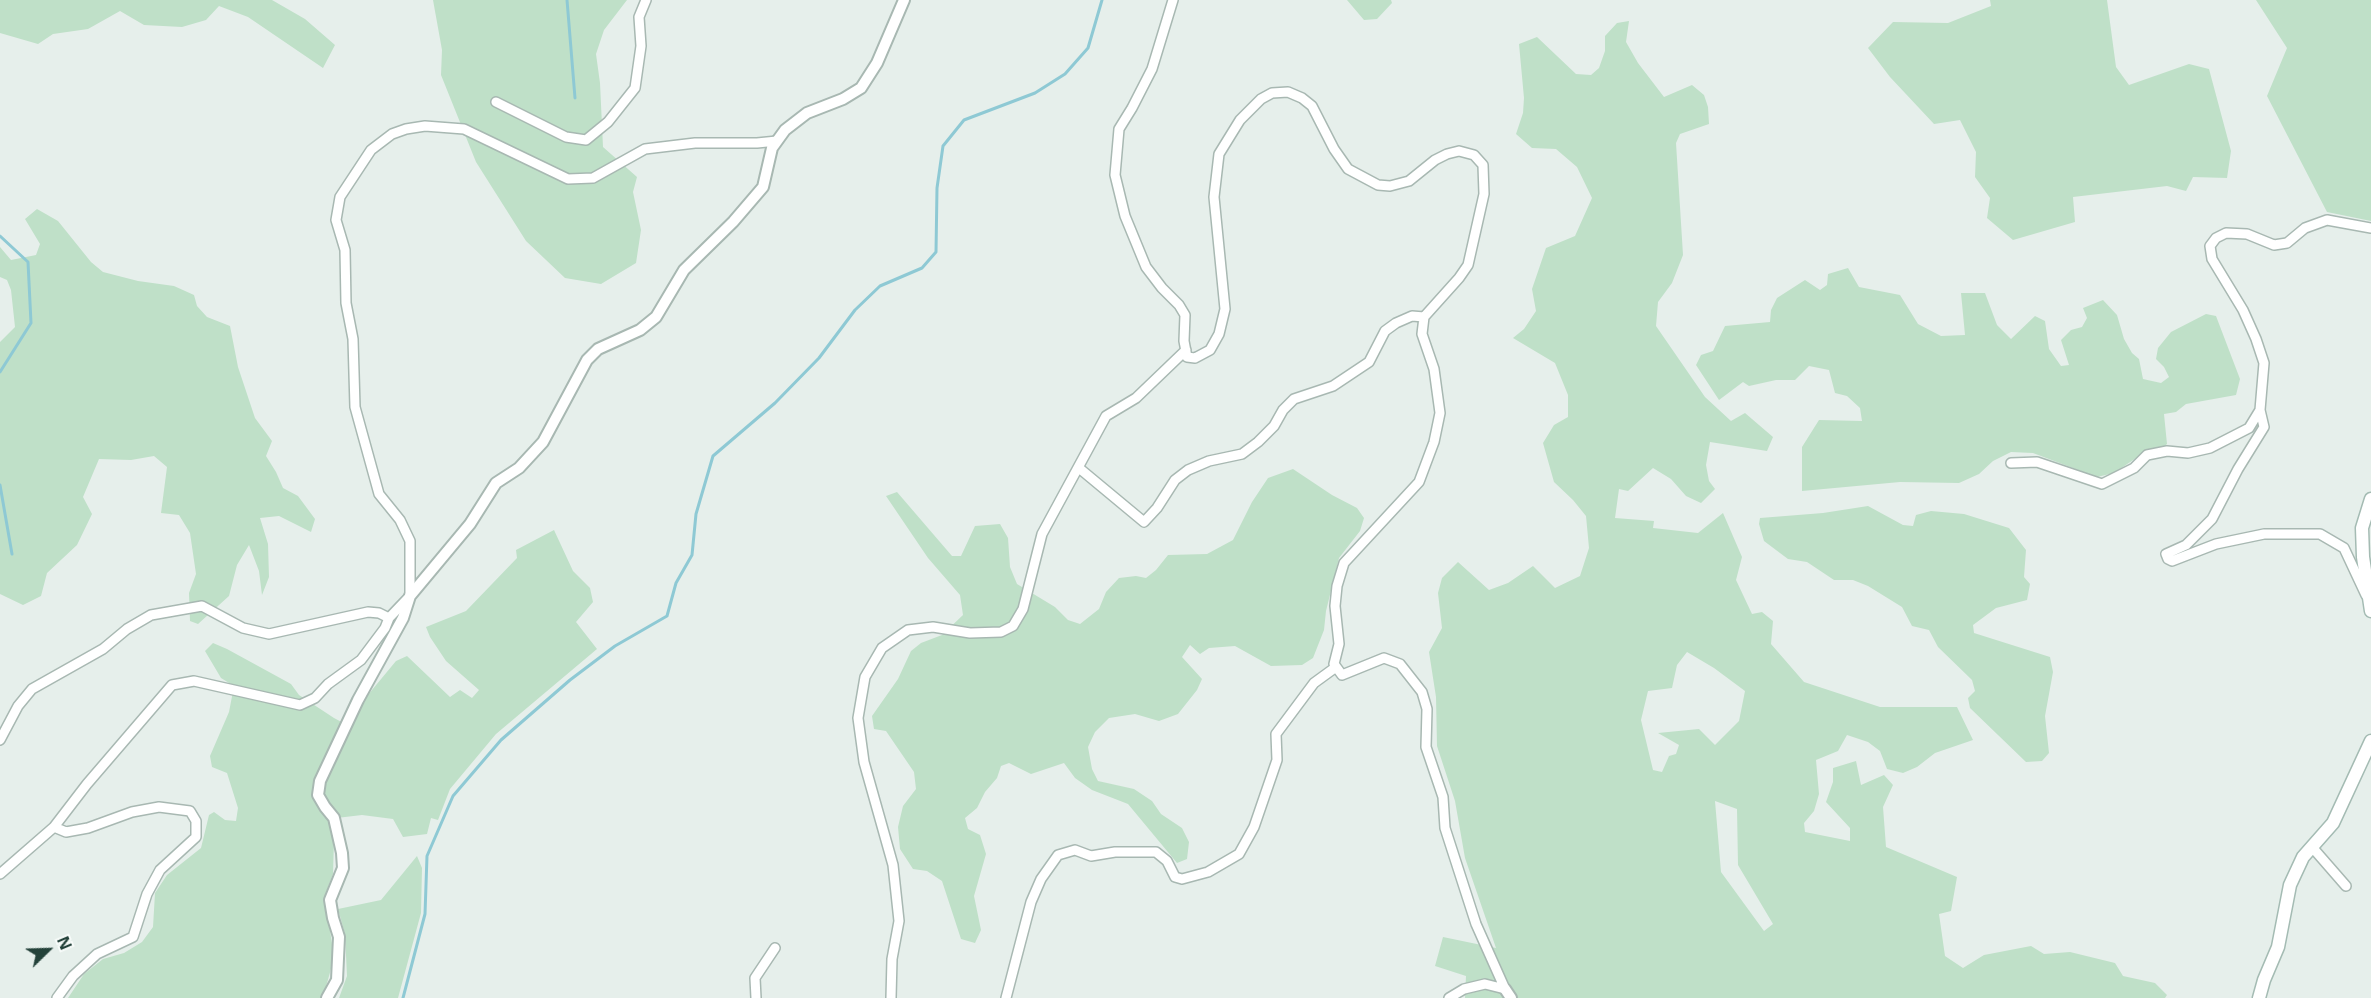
<!DOCTYPE html>
<html>
<head>
<meta charset="utf-8">
<style>
	body { margin:0 }
	#map { position:relative; width:2371px; height:998px; overflow:hidden; background:#e6efeb; font-family:"Noto Sans",sans-serif }
	canvas { display:block }
	.north { position:absolute; left:18px; top:920px; width:60px; height:60px; -webkit-text-stroke:4px #f7fbf9; paint-order:stroke; rotate:67deg; font-size:16px; font-weight:700; line-height:24px; text-align:center; color:#24423a }
	.north::after { content:''; display:block; margin:auto; width:21px; height:27px; background:#24423a; clip-path:polygon(50% 0,100% 100%,50% 72%,0 100%) }
</style>
</head>
<body>
<div id="map">
<canvas width="2371" height="998"></canvas>
<div class="north">N</div>
</div>
<script>
const ctx = document.querySelector('canvas').getContext('2d');
ctx.lineJoin = 'round';
function fillPath(path, color) {
  ctx.fillStyle = color;
  ctx.fill(path, 'evenodd');
}
function toPath(rows) {
  const path = new Path2D();
  for (const r of rows) {
    path.moveTo(r[0], r[1]);
    for (let i = 2; i < r.length; i += 2) path.lineTo(r[i], r[i + 1]);
  }
  return path;
}
function strokePath(path, color, width, dash) {
  ctx.strokeStyle = color;
  ctx.lineWidth = width;
  ctx.lineCap = dash ? 'butt' : 'round';
  ctx.setLineDash(dash || []);
  ctx.stroke(path);
}
fillPath(toPath([
	[0,0,272,0,305,19,335,45,323,68,248,17,219,6,206,20,182,27,144,25,120,11,88,29,53,34,38,44,0,33],
	[433,0,627,0,604,30,596,54,600,83,603,147,637,177,633,192,641,230,636,263,601,284,565,278,526,241,476,162,441,75,442,50],
	[1347,0,1391,0,1392,3,1377,19,1364,20],
	[1990,0,2107,0,2116,67,2129,85,2189,64,2209,69,2231,151,2227,178,2193,177,2186,191,2167,186,2073,197,2075,222,2013,240,1987,218,1990,198,1975,177,1976,152,1960,120,1934,124,1890,77,1868,48,1893,22,1948,23,1991,6],
	[2256,0,2371,0,2371,221,2327,212,2267,96,2287,48],
	[1629,21,1626,42,1638,63,1664,97,1692,85,1704,95,1708,107,1709,124,1680,134,1676,143,1683,255,1672,283,1658,302,1656,326,1705,397,1731,421,1745,413,1773,437,1767,451,1710,442,1706,465,1709,481,1715,489,1701,503,1686,496,1671,479,1653,468,1628,491,1619,489,1615,518,1654,521,1653,528,1698,533,1723,513,1742,557,1736,580,1752,614,1762,612,1773,621,1771,644,1804,682,1880,707,1957,707,1973,740,1935,753,1917,767,1903,773,1887,769,1880,751,1868,742,1847,735,1838,751,1816,760,1819,794,1814,811,1804,823,1805,832,1850,841,1850,828,1826,802,1833,782,1833,768,1856,761,1861,785,1884,775,1893,785,1883,807,1886,847,1957,877,1951,911,1939,914,1945,956,1963,968,1984,955,2031,946,2044,954,2070,952,2115,963,2123,976,2155,983,2167,995,2165,998,1465,998,1466,976,1435,966,1443,937,1496,948,1465,858,1455,801,1437,746,1436,697,1429,652,1442,628,1438,593,1442,578,1458,562,1489,590,1508,583,1533,566,1555,588,1580,576,1589,548,1586,516,1573,500,1554,482,1543,443,1554,425,1568,417,1568,395,1555,363,1513,338,1524,329,1536,311,1532,289,1546,248,1575,236,1592,198,1577,167,1556,149,1532,148,1516,134,1523,113,1524,98,1519,44,1537,37,1576,74,1591,75,1599,68,1605,51,1605,36,1617,23],
	[1687,652,1714,668,1745,691,1739,721,1715,745,1699,729,1658,733,1679,745,1676,754,1669,756,1662,772,1653,770,1641,720,1648,691,1672,688,1677,665],
	[1715,801,1737,809,1738,865,1773,924,1764,931,1721,872],
	[37,209,58,221,91,262,103,272,138,281,174,286,194,295,197,306,207,317,230,326,238,367,255,418,272,441,266,456,276,472,283,488,298,496,315,519,311,532,279,516,260,518,268,544,269,577,262,595,259,571,249,545,237,565,229,596,198,624,190,621,189,593,196,574,190,533,179,515,161,513,167,467,154,456,131,460,99,459,83,497,92,514,77,545,47,573,41,596,23,605,0,594,0,342,15,327,11,290,7,280,0,277,0,247,11,260,36,255,40,244,25,219],
	[1848,268,1859,287,1900,295,1918,324,1941,336,1965,335,1961,293,1985,293,1997,325,2011,339,2035,316,2045,321,2049,349,2061,366,2069,365,2061,340,2071,330,2082,327,2087,318,2083,308,2103,300,2117,315,2124,339,2132,353,2139,359,2143,379,2161,383,2169,377,2164,367,2156,359,2158,348,2171,332,2206,314,2216,316,2240,379,2236,395,2186,404,2176,412,2164,414,2167,444,2161,449,2142,454,2114,473,2097,477,2033,453,2011,452,1993,461,1979,474,1959,483,1900,482,1802,491,1802,447,1819,420,1862,421,1860,408,1847,396,1835,393,1829,370,1809,366,1795,380,1776,380,1749,386,1743,382,1719,400,1696,365,1701,355,1713,351,1725,326,1770,322,1771,310,1777,298,1805,280,1820,290,1827,285,1828,274],
	[1293,469,1332,495,1357,508,1364,518,1360,531,1339,558,1326,611,1324,630,1313,658,1302,665,1271,666,1235,646,1209,648,1200,654,1190,645,1182,657,1202,679,1197,690,1178,714,1159,721,1135,714,1109,718,1095,732,1088,747,1092,769,1098,781,1134,789,1152,801,1161,814,1182,828,1189,842,1187,859,1177,863,1128,804,1092,790,1075,778,1064,763,1031,774,1009,763,1001,766,997,778,985,792,977,808,965,818,968,829,980,835,986,854,974,896,981,930,975,943,961,939,942,881,927,871,913,869,900,849,898,827,903,806,916,789,914,772,886,731,874,729,872,716,898,679,911,651,921,643,942,635,963,615,960,595,928,558,886,496,897,492,952,556,961,556,975,526,1000,524,1008,538,1010,567,1017,584,1055,607,1068,620,1080,624,1099,609,1106,592,1119,578,1136,576,1146,578,1156,570,1168,555,1207,554,1233,540,1252,502,1268,478],
	[1868,506,1903,525,1913,526,1916,515,1931,511,1964,514,2009,528,2026,550,2024,577,2030,584,2027,600,1996,608,1973,625,1974,633,2050,657,2053,672,2045,716,2049,753,2042,761,2026,762,1970,708,1968,698,1975,691,1972,680,1938,647,1929,630,1912,626,1902,607,1868,586,1853,580,1834,580,1807,562,1788,559,1764,541,1759,524,1760,518,1823,513],
	[554,530,573,571,590,588,593,602,576,622,597,649,496,734,450,789,438,820,431,818,427,834,403,837,393,819,362,815,328,819,334,840,333,874,325,895,334,958,324,994,321,998,68,998,84,974,103,959,124,953,142,942,153,927,155,893,167,875,201,848,209,815,214,812,225,820,236,821,238,808,227,773,212,767,210,756,229,712,234,686,221,678,205,651,213,643,227,649,291,684,299,695,334,718,349,726,367,696,396,661,407,656,450,697,460,690,472,698,479,690,446,661,430,637,426,627,466,611,517,558,516,550],
	[417,856,422,868,421,913,398,998,339,998,347,976,345,934,338,909,381,900]
]), '#bfe0c8');
strokePath(toPath([
	[567,0,575,98],
	[0,236,28,262,31,323,0,372],
	[0,485,12,554],
	[403,998,425,914,427,856,453,796,501,740,570,680,615,646,667,616,676,583,692,555,696,514,713,456,775,403,819,358,855,310,880,286,922,268,936,252,937,188,943,146,964,120,1035,93,1065,74,1088,48,1102,0]
]), '#8ec9d4', 3);
const minor = toPath([
	[1173,0,1152,69,1132,108,1119,129,1115,175,1125,216,1146,267,1162,288,1179,305,1185,315,1184,341,1187,357,1195,358,1210,350,1219,334,1225,309,1214,197,1219,154,1240,120,1261,99,1272,93,1288,92,1302,98,1312,106,1334,149,1348,169,1378,185,1390,186,1409,181,1435,160,1447,154,1459,151,1474,155,1483,165,1484,194,1468,265,1459,278,1424,317,1422,334,1434,369,1440,413,1434,442,1419,482,1344,563,1337,586,1335,606,1339,644,1334,664,1342,675,1384,658,1400,664,1422,692,1427,709,1426,747,1443,797,1445,828,1476,924,1505,989],
	[496,102,566,137,586,140,608,122,635,88,641,46,639,17,646,0],
	[2260,410,2264,427,2238,469,2212,519,2186,545,2166,554,2168,559,2172,561,2216,544,2264,534,2320,534,2344,548,2366,595],
	[2011,463,2037,462,2102,484,2134,468,2147,455,2167,451,2188,453,2210,448,2249,428,2260,410,2264,363,2256,339,2243,310,2212,259,2210,246,2216,238,2226,233,2247,234,2274,245,2287,243,2305,228,2327,220,2371,228],
	[1079,468,1144,522,1157,508,1175,480,1188,470,1209,461,1242,454,1258,442,1274,426,1283,410,1294,399,1333,386,1369,362,1385,331,1396,323,1412,316,1424,317],
	[0,740,18,706,32,689,103,649,127,629,151,615,202,606,243,628,269,634,368,612,379,613,389,618],
	[54,827,66,832,88,828,132,812,159,807,190,811,196,821,196,837,160,870,147,894,133,937,97,954,73,976,57,998],
	[2312,847,2346,886],
	[0,874,54,827,87,784,172,685,194,681,300,705,315,698,328,684,361,660,385,628,389,618,410,596,410,541,400,520,379,494,355,407,353,339,346,303,345,250,336,220,340,197,371,150,392,134,406,129,425,126,464,129,568,179,593,178,645,149,695,143,757,143,777,141],
	[756,998,755,978,775,948],
	[891,998,892,959,899,921,893,865,864,762,858,718,865,677,882,648,908,630,933,627,970,633,1001,632,1013,626,1023,609,1042,534,1106,416,1136,398,1186,350],
	[1006,998,1031,902,1041,879,1058,855,1075,850,1091,856,1115,852,1156,852,1167,861,1175,877,1182,879,1208,872,1239,854,1254,827,1277,760,1276,734,1314,683,1336,667],
	[1449,998,1464,989,1485,984,1505,989]
]);
const tertiary = toPath([
	[1505,989,1511,998],
	[327,998,337,980,339,937,333,918,330,900,343,868,342,853,334,818,325,807,318,795,320,781,358,700,403,618,410,596,470,524,496,483,519,468,543,442,587,360,598,349,640,330,656,317,684,270,733,222,763,187,772,148,785,130,807,113,843,99,861,88,877,63,904,0]
]);
const secondary = toPath([
	[2371,499,2362,528,2363,557,2371,611],
	[2259,998,2264,980,2278,947,2290,885,2303,857,2333,823,2371,741]
]);
strokePath(minor, '#a8b8b2', 12);
strokePath(tertiary, '#a8b8b2', 14);
strokePath(secondary, '#a4bbb3', 15);
strokePath(minor, '#fff', 9);
strokePath(tertiary, '#fff', 10);
strokePath(secondary, '#fff', 12);
</script>
</body>
</html>
